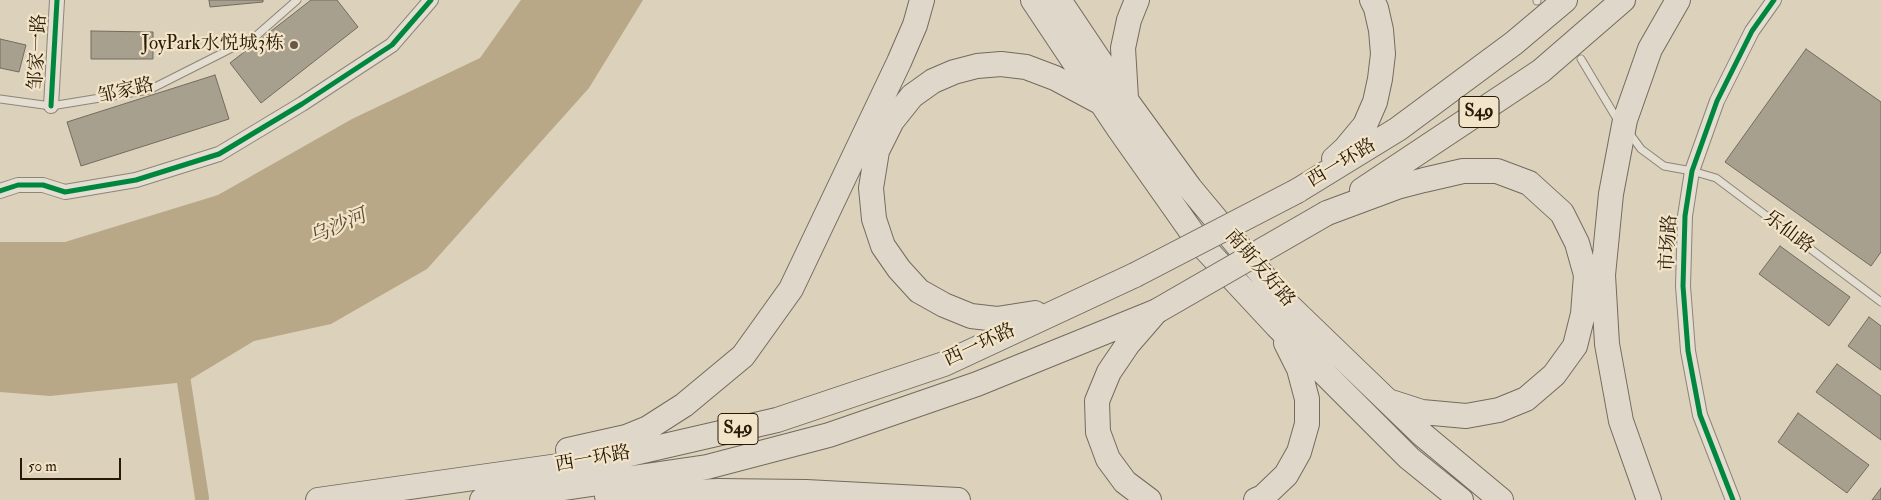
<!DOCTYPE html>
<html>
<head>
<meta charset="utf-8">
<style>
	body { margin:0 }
	#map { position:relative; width:1881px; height:500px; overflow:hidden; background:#dcd1ba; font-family:"IM FELL Double Pica",serif }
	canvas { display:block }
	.scale { position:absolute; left:20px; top:458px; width:101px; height:22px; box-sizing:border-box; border:2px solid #281907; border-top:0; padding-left:6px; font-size:15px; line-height:18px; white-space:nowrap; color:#281907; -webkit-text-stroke:4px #f2e4c8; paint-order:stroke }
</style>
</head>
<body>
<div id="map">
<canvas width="1881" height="500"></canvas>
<div class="scale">50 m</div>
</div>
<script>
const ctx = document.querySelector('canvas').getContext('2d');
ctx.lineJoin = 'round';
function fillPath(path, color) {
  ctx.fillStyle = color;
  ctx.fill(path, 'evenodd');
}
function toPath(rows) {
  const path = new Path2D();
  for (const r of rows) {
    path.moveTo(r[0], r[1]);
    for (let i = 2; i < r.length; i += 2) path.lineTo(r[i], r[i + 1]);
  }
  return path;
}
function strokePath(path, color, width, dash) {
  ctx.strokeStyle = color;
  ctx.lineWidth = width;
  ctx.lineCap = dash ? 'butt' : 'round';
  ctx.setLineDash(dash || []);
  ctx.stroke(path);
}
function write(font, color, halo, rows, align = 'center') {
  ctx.font = font + ' "IM FELL Double Pica","Noto Serif SC",serif';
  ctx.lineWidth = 4.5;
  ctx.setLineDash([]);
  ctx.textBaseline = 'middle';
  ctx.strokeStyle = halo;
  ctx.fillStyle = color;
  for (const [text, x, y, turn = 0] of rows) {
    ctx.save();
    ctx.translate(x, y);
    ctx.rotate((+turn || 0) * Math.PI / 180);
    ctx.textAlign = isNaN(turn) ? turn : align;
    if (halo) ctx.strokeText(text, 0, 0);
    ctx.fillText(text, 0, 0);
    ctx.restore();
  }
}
fillPath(toPath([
	[521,0,643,0,589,88,427,269,331,324,254,341,186,382,50,396,0,392,0,242,65,242,218,195,352,119,480,58]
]), '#b8a888');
strokePath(toPath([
	[181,363,202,498]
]), '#b8a888', 14);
const building = toPath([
	[209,0,263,0,263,2,210,7,209,0],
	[311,0,337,0,358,27,261,103,230,63,311,0],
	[91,31,153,32,153,59,91,59,91,31],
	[0,39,26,45,19,72,0,68,0,39],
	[1806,49,1881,102,1881,252,1871,266,1725,162,1806,49],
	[215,75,229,119,81,166,67,122,215,75],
	[1780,246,1850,297,1829,326,1759,274,1780,246],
	[1869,317,1881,326,1881,370,1848,346,1869,317],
	[1837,364,1881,396,1881,440,1816,392,1837,364],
	[1798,413,1869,465,1847,493,1778,442,1798,413],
	[1881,488,1881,500,1872,500,1881,488]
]);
fillPath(building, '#a8a08f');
strokePath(building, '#736b5e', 1);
const lane = toPath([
	[1537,0,1537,1],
	[1581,59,1617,119],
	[0,99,51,106,149,90,256,36,297,0],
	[1630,134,1641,149,1664,166,1692,171,1716,178,1881,302]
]);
const street = toPath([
	[51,106,57,0],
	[0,191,18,185,43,185,65,192,136,180,219,154,302,104,392,45,431,0],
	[1733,500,1700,415,1688,351,1683,286,1685,216,1692,171,1717,101,1752,31,1774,0]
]);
const highway = toPath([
	[1033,0,1119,129,1198,241,1277,326,1409,458,1461,500],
	[1059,0,1126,100,1190,188,1285,302,1423,435,1501,500],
	[1126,98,1123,48,1129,20,1137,0],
	[1334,159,1345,149,1365,125,1375,102,1380,79,1383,54,1381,30,1376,8,1372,0],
	[1362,190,1541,71,1623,0],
	[1297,191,1398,129,1514,43,1565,0],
	[1327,213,1397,187,1424,180,1463,171,1497,171,1529,183,1562,213,1577,243,1586,275,1583,314,1575,346,1554,375,1526,399,1499,410,1466,416,1422,412,1391,402],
	[1035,313,997,319,971,316,944,305,919,291,899,269,883,246,874,219,871,188,877,151,892,121,912,96,933,81,954,72,977,66,1001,64,1026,67,1055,78,1098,101],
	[568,450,626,437,648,428,684,405,743,356,791,289,899,62,915,25,922,0],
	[607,496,718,491,806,492,958,500],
	[318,500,608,459,777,420,944,364,1135,275],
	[482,500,707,467,829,435,977,384,1157,311],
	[1149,500,1125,482,1108,459,1098,432,1097,401,1109,372,1128,344,1154,314],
	[1256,500,1263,497,1286,475,1299,452,1307,424,1307,399,1299,369,1286,343],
	[1649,500,1621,421,1607,344,1603,275,1611,194,1625,120,1650,49,1678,0]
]);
strokePath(lane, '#8d8575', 9);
strokePath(street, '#8d8575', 16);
strokePath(highway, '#736b5e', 26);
strokePath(lane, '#e3ddd2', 7);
strokePath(street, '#e3ddd2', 14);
strokePath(highway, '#ded7ca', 24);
const highwayBridge = toPath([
	[1135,275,1297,191],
	[1157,311,1327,213]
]);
strokePath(highwayBridge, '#736b5e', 26, []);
strokePath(highwayBridge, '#ded7ca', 24);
strokePath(toPath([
	[51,106,57,0],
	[0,191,18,185,43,185,65,192,136,180,219,154,302,104,392,45,431,0],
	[1733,500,1700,415,1688,351,1683,286,1685,216,1692,171,1717,101,1752,31,1774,0]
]), '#00873e', 5);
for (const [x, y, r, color] of [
	[294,45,5,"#675946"]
]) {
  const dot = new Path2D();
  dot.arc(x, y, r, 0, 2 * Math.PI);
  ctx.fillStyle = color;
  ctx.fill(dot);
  strokePath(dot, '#f2e4c8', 2);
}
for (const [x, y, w] of [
	[1479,112,40],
	[738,429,40]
]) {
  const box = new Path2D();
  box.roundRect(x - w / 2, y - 15.5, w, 31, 4);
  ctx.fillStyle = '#f2e4c8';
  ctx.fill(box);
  strokePath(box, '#281907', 1);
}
write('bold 18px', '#281907', null, [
	["S49",1479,112],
	["S49",738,429]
]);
write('19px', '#281907', '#f2e4c8', [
	["JoyPark水悦城3栋",284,45]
], 'right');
write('19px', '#281907', '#f2e4c8', [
	["邹家一路",39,52,-87],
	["邹家路",126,92,-13],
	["西一环路",1342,164,-31],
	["乐仙路",1788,233,37],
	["市场路",1670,243,-87],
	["南斯友好路",1259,269,49],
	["西一环路",980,346,-25],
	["西一环路",593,460,-10]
]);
write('italic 20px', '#5c4b32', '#f2e4c8', [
	["乌沙河",338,228,-23]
]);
</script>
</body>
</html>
